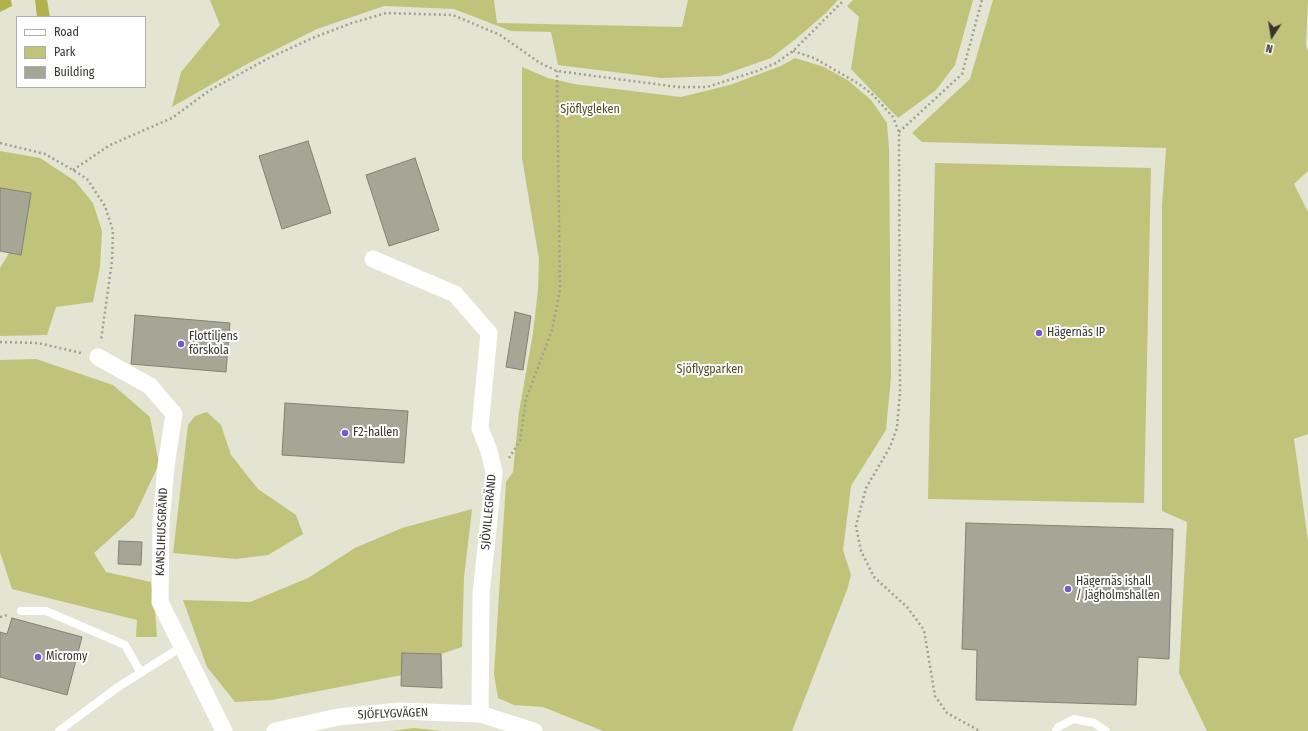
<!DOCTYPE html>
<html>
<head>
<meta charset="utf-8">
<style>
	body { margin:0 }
	#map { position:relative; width:1308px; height:731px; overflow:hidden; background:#e3e4d2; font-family:"Fira Sans Condensed",sans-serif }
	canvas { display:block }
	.legend { position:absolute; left:16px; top:16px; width:130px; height:72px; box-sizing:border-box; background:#fff; border:1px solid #aeaeab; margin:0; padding:5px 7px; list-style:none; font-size:12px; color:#35352e }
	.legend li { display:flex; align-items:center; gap:8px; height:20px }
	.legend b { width:20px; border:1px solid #aeaeab }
	.north { position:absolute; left:1252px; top:16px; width:40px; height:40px; -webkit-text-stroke:3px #fff; paint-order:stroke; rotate:192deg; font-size:11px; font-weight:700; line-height:16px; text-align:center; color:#35352e }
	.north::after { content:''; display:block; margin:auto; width:14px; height:18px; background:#35352e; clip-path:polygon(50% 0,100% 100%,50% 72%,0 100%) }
</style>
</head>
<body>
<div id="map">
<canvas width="1308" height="731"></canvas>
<ul class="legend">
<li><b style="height:5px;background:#fff"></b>Road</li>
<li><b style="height:11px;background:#c1c37a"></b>Park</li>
<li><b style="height:11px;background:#a5a696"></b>Building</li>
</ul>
<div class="north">N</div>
</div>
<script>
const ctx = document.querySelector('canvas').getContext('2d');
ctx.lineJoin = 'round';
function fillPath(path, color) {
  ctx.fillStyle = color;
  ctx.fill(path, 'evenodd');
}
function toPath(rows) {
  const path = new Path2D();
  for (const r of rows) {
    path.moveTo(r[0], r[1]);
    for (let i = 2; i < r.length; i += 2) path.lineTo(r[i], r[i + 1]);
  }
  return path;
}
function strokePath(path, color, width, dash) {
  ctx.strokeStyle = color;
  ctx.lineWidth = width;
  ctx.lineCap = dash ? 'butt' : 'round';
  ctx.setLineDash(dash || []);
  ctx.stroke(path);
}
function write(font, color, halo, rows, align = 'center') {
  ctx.font = font + ' "Fira Sans Condensed",sans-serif';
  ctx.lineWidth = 4;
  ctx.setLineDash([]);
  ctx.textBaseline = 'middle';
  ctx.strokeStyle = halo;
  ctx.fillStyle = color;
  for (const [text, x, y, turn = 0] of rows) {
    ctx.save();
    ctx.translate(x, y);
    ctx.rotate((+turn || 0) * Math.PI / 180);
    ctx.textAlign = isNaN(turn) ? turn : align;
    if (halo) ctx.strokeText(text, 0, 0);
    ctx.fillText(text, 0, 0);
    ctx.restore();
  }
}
fillPath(toPath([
	[210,0,494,0,497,23,682,27,688,0,838,0,826,13,797,38,771,58,720,76,661,78,558,65,551,32,511,31,454,9,384,6,317,29,247,64,172,107,181,72,220,25],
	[853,0,973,0,955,65,936,90,898,118,851,69,859,17,847,6],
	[993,0,1308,0,1306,45,1308,52,1308,171,1294,184,1308,212,1308,434,1294,439,1308,541,1308,731,1207,731,1179,673,1187,522,1162,511,1162,206,1166,148,922,142,912,133,970,79],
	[795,58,824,67,849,81,871,100,887,123,889,149,891,377,886,430,851,486,843,550,851,575,847,590,792,731,603,731,543,707,514,705,498,698,494,674,506,482,513,472,519,412,533,333,538,290,539,259,522,158,522,67,548,78,574,84,681,97,730,85,781,66],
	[0,151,40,158,75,181,93,203,102,231,100,267,93,302,56,307,47,335,0,336,0,268,9,253,0,188],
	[935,163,1151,168,1144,503,928,499],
	[36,359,113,385,150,417,159,464,134,517,94,553,106,572,151,582,155,611,157,637,136,637,137,620,12,589,0,552,0,360],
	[207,412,221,425,231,455,258,489,296,515,303,534,268,555,236,559,173,553,188,425,195,416],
	[472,509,464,578,462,647,441,654,403,653,402,675,272,700,235,702,207,667,183,600,250,602,308,578,355,548,402,528],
	[414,728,442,731,391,731]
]), '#c1c37a');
fillPath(toPath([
	[0,0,11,0,12,6,0,12],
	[35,0,47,0,50,17,37,17]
]), '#b1b24c');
const building = toPath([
	[308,141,331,213,282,229,259,156,308,141],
	[415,158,439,230,389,246,366,175,415,158],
	[0,188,31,193,21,255,0,251,0,188],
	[515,312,531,316,523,370,506,367,515,312],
	[135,315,230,323,226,372,131,364,135,315],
	[285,403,408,411,404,463,282,455,285,403],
	[966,523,1173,529,1169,659,1138,657,1136,705,976,700,977,650,962,649,966,523],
	[119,541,142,542,141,565,118,564,119,541],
	[12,618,82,637,67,695,0,677,0,632,7,634,12,618],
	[402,653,441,654,442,688,401,686,402,653]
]);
fillPath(building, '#a5a696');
strokePath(building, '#818272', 1);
strokePath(toPath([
	[793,51,814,58,859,84,873,95,893,117,899,132,900,392,897,428,890,447,866,488,856,526,861,551,874,577,907,607,924,630,935,696,947,713,980,731],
	[899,132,962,74,982,0],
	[0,143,45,154,73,170,87,179,105,206,113,231,112,261,101,340],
	[73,170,110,145,172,118,210,90,269,58,315,37,352,23,386,13,453,15,500,35,540,63,557,71,678,87,707,87,757,71,776,63,793,51,844,0],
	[0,342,38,343,81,353],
	[509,458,520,441,526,399,552,330,560,290,557,71],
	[0,617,7,615]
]), '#9fa092', 2.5, [2, 3]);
strokePath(toPath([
	[21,611,46,611,125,645,141,673],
	[59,731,118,687,183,646],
	[1056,731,1058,727,1074,719,1094,723,1106,731]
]), '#fff', 8);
strokePath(toPath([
	[373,259,455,294,489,333,480,428,489,451,494,472,481,594,480,714],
	[98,357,150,386,174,414,166,466,161,523,160,602,224,731],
	[275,731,338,717,400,711,480,714,534,731]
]), '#fff', 17);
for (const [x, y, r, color] of [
	[1039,333,4,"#7458d2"],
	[181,344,4,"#7458d2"],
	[345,433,4,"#7458d2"],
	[1068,589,4,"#7458d2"],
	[38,657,4,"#7458d2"]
]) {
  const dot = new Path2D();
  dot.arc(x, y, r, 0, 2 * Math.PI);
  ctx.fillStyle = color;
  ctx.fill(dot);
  strokePath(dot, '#fff', 1.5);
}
write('12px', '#4d4d23', '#fff', [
	["Sjöflygleken",590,110],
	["Sjöflygparken",710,370]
]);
write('12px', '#35352e', '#fff', [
	["Hägernäs IP",1047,333],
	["Flottiljens",189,337],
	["förskola",189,351],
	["F2-hallen",353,433],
	["Hägernäs ishall",1076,582],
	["/ Jägholmshallen",1076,596],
	["Micromy",46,657]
], 'left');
write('12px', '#35352e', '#fff', [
	["SJÖVILLEGRÄND",489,512,-85],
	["KANSLIHUSGRÄND",162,532,-88],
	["SJÖFLYGVÄGEN",393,714,-2]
]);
</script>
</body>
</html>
